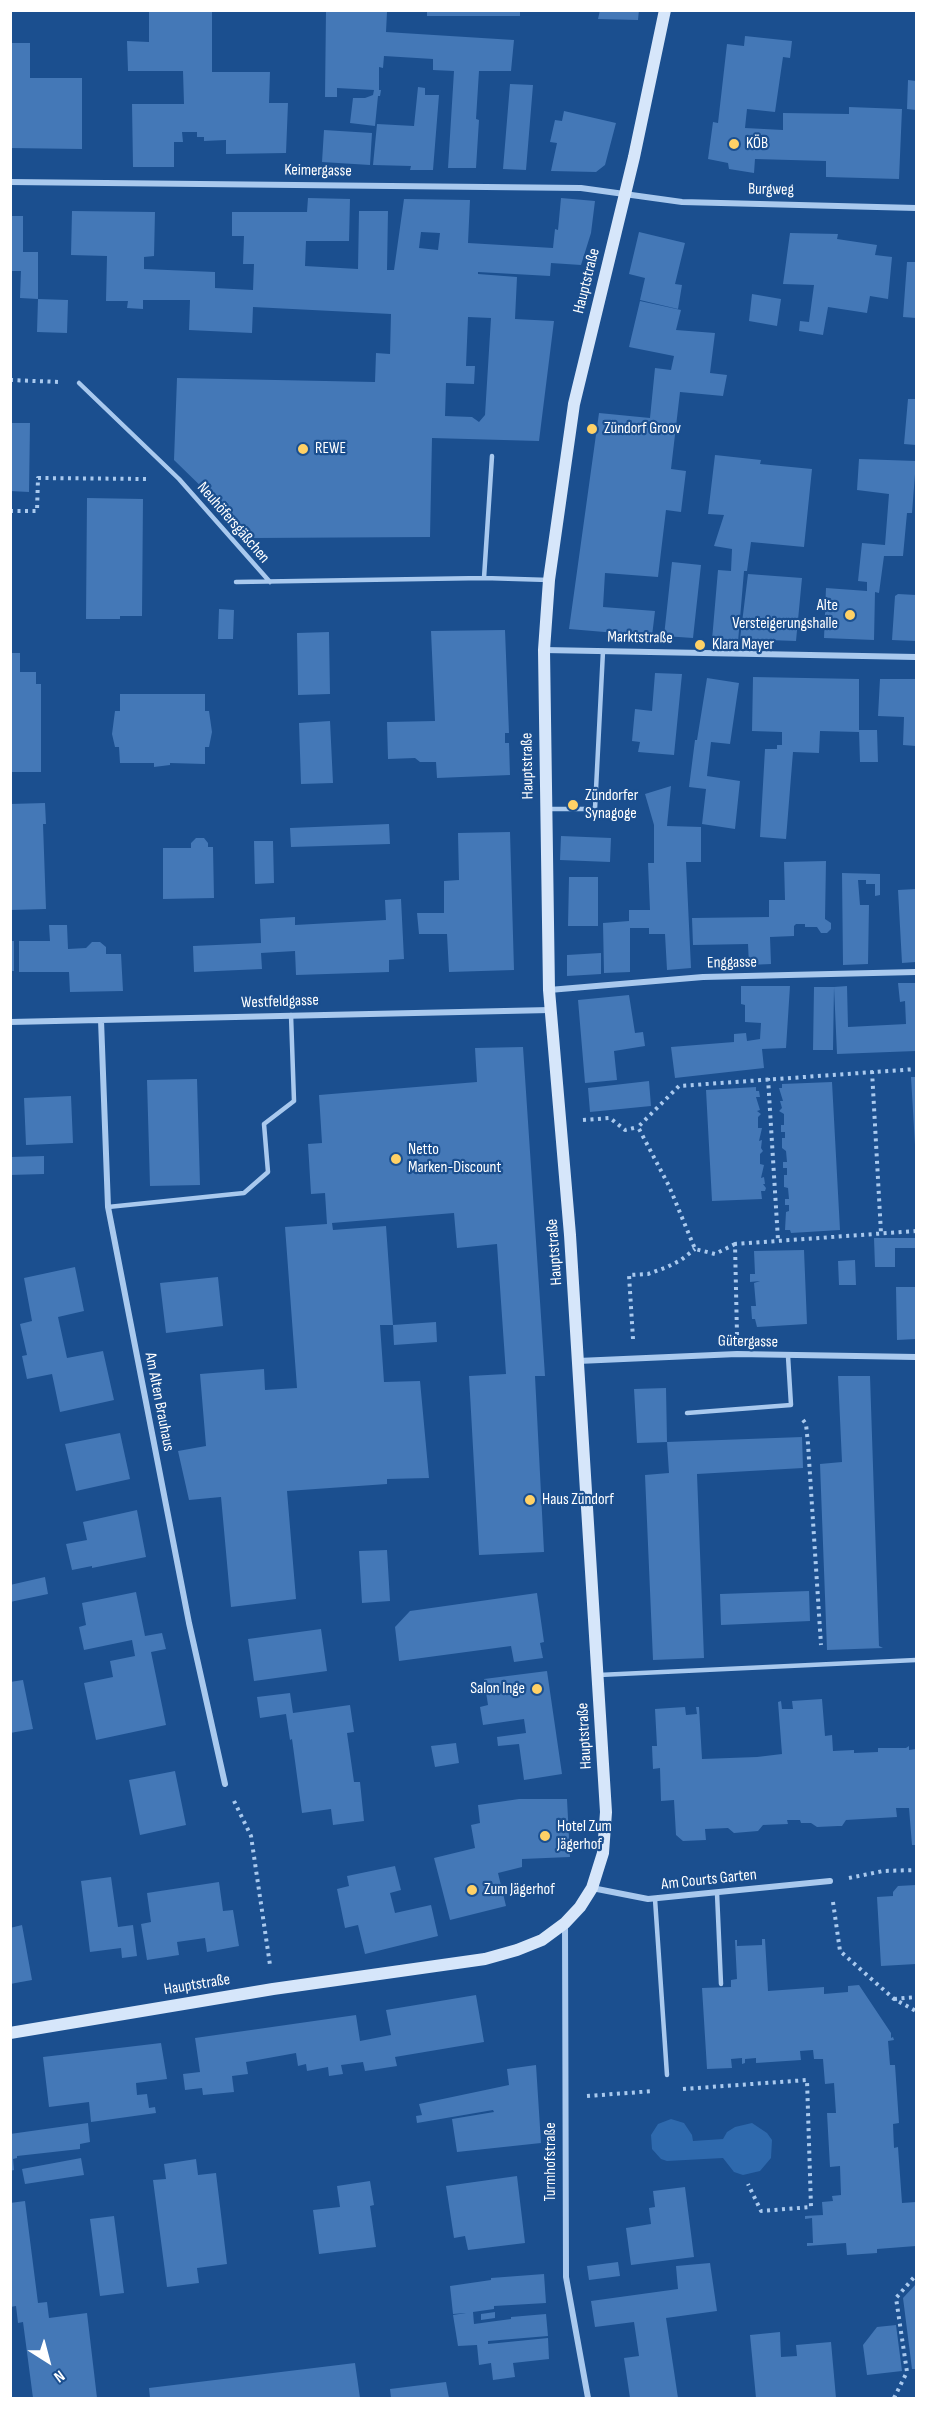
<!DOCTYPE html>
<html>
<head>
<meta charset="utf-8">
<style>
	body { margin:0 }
	#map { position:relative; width:927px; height:2409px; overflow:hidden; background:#1b4f8f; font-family:"Sofia Sans Condensed",sans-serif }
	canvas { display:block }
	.frame { position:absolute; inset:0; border:12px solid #fff; pointer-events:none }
	.north { position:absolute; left:18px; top:2331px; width:60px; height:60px; -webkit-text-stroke:4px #1b4f8f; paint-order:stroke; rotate:144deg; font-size:16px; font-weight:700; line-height:24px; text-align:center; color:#fff }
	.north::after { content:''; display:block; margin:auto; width:21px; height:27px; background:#fff; clip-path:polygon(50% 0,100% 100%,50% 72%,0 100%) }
</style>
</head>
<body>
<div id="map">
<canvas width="927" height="2409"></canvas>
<div class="frame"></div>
<div class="north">N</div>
</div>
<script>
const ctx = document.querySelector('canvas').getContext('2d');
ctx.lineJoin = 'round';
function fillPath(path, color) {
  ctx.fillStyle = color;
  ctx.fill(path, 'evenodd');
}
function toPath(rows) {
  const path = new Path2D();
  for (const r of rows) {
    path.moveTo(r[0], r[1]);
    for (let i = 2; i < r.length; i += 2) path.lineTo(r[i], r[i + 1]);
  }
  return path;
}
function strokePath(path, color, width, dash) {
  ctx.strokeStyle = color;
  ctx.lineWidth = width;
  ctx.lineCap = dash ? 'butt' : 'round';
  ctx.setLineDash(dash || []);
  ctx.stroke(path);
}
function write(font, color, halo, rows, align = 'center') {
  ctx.font = font + ' "Sofia Sans Condensed",sans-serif';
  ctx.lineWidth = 4.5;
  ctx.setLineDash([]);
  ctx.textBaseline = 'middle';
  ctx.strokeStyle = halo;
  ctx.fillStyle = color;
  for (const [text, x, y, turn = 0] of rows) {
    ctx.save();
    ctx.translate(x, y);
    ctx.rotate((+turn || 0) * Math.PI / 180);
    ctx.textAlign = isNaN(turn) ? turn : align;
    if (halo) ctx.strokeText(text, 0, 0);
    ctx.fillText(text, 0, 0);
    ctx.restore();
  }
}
fillPath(toPath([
	[671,2119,684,2123,692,2135,693,2141,723,2139,727,2132,735,2127,752,2123,767,2133,772,2140,771,2158,760,2171,743,2175,734,2172,723,2158,667,2161,661,2159,652,2149,651,2135,658,2124]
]), '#2e69ad');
fillPath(toPath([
	[149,10,212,10,212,72,270,72,269,103,288,103,286,153,226,154,226,140,204,141,204,137,197,137,197,132,182,132,183,142,174,142,174,167,133,167,132,104,184,104,183,71,128,71,127,41,149,42],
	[326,10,387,12,386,32,514,40,511,71,479,71,476,119,479,120,476,168,448,168,454,71,433,70,433,59,384,56,383,68,379,67,379,90,381,90,380,96,378,96,375,126,350,123,353,98,365,98,373,95,374,90,337,88,337,97,325,97],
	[427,10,520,10,520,16,427,16],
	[600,10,639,10,638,20,598,19],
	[745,36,792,41,790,58,783,57,775,112,747,109,745,128,783,130,783,113,849,114,849,107,902,109,899,179,826,177,826,161,755,159,754,173,729,169,728,163,708,159,713,122,718,123,727,44,744,46],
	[10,43,30,43,30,78,82,78,82,149,10,148],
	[908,80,916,81,916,110,907,109],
	[510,84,533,85,526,170,503,169],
	[418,87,425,88,425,95,439,95,433,170,410,170,411,166,373,165,377,124,414,126],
	[564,111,616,123,605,165,596,172,551,171,557,143,550,142,555,120,562,121],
	[324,130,372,133,370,165,322,162],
	[308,198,350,199,349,241,306,241,305,266,358,269,359,211,388,211,387,270,394,270,404,199,470,200,468,243,553,248,555,229,558,230,561,198,595,201,591,233,581,265,551,263,550,276,478,272,478,274,517,277,515,319,554,321,539,441,432,438,430,537,254,538,174,460,177,378,375,382,376,353,390,354,391,314,253,307,252,333,189,330,190,300,143,300,143,309,127,308,128,301,106,301,107,256,71,255,72,211,155,212,154,256,144,257,144,269,215,272,215,288,253,290,254,264,243,264,244,236,232,236,232,212,307,212],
	[421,232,440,233,438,250,419,248],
	[468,317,491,318,485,415,479,422,472,417,445,416,446,383,474,384,475,366,466,366],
	[10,216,23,216,23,252,38,252,38,299,20,298,21,271,10,271],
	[639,232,685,243,675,284,682,285,678,309,640,300,645,278,629,274],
	[790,233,838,234,837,239,877,245,875,255,892,257,888,299,870,296,867,313,828,307,823,335,799,331,800,321,809,322,814,285,783,284],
	[907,262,916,262,916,318,903,317],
	[752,294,781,299,777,326,749,321],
	[38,299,68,300,67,333,37,332],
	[640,301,681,310,676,330,715,333,710,373,727,375,723,396,680,392,671,469,686,471,681,512,666,510,658,577,605,573,603,607,655,611,652,636,569,629,599,413,650,418,655,368,671,370,674,356,629,347],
	[908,399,916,399,916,445,904,444],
	[10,423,30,423,29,492,10,491],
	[715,455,761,460,760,464,812,469,804,547,751,542,747,571,744,571,738,642,712,640,718,570,731,571,732,549,714,546,724,515,708,514],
	[859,459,916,461,912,513,907,513,903,556,884,556,879,593,875,592,874,640,824,638,826,588,867,591,867,582,858,581,862,543,885,545,889,494,857,490],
	[87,498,143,499,142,616,120,616,120,619,86,619],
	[672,562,701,565,693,638,664,636],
	[748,574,802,578,796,641,740,639],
	[898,594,916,595,916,641,892,640,895,596],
	[219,609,234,610,233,639,218,639],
	[505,630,509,733,505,733,505,743,509,743,510,775,437,778,436,762,420,762,415,758,388,759,387,722,435,721,431,631],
	[329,632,330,694,298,695,297,633],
	[10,653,20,653,20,672,36,672,36,684,41,684,41,772,10,772],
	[655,673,682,674,674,755,638,752,640,742,632,741,635,709,652,711],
	[753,677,859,679,859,732,820,731,819,753,793,752,786,839,760,837,765,749,777,749,777,745,782,745,782,732,752,731],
	[707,678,739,683,730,744,711,742,707,776,740,781,735,829,702,824,706,789,689,787,695,740,697,740],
	[880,679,916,679,916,746,903,745,904,717,878,716],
	[120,694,205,694,205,711,209,711,212,732,209,747,205,747,205,764,170,763,170,765,154,767,154,763,120,763,119,747,115,747,112,734,115,711,120,711],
	[330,721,333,783,301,784,299,723],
	[859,730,877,730,878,762,860,762],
	[671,786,667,826,701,827,701,862,686,862,691,968,667,970,665,934,649,934,649,928,630,928,630,972,604,973,603,923,629,921,629,910,650,910,648,863,654,863,654,825,645,794],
	[45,803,46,824,43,824,46,909,10,910,10,804],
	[389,824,390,844,291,847,290,828],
	[510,832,514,970,449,972,447,934,419,934,417,913,444,913,444,881,459,880,458,833],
	[561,836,611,838,610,862,560,860],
	[196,838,204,838,208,843,208,847,213,847,214,898,163,899,163,848,191,848,191,843],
	[254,841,273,841,274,883,255,884],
	[826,861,825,919,831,923,831,929,827,933,821,933,817,927,805,927,805,924,796,924,794,926,794,936,770,937,771,964,749,965,748,944,693,945,692,918,769,917,769,900,785,900,784,862],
	[842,873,880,874,880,895,875,896,875,884,866,884,866,880,858,880,860,905,869,905,868,964,843,965],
	[569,877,598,877,598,926,568,926],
	[916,889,916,962,902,963,898,890],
	[401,899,404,959,389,960,389,972,296,975,295,951,261,953,262,969,194,972,193,946,261,943,260,919,295,917,295,925,386,920,385,900],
	[49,925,67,925,68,949,86,948,92,942,100,942,106,947,106,954,121,954,123,991,70,992,69,972,19,972,19,941,50,941],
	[10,941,14,941,14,971,10,971],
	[601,953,601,974,567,976,567,955],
	[898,983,916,983,916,1051,837,1054,834,987,847,986,848,1027,906,1024,905,1001,900,1002],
	[741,986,790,986,786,1048,762,1049,764,1068,675,1078,671,1047,734,1042,734,1034,746,1033,747,1041,760,1039,761,1023,745,1022,745,1005,741,1004],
	[814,987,834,987,833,1050,813,1050],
	[629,995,635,1033,643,1032,645,1046,614,1051,617,1080,585,1083,578,1000],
	[523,1047,545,1376,535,1376,544,1552,479,1555,469,1376,506,1374,497,1244,457,1248,454,1213,332,1223,333,1230,386,1226,393,1325,380,1325,384,1382,420,1381,429,1478,387,1479,387,1484,287,1491,296,1599,231,1607,221,1497,189,1500,178,1451,206,1446,200,1374,264,1369,265,1390,297,1388,285,1227,327,1224,325,1193,311,1194,308,1144,322,1143,319,1095,477,1082,475,1048],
	[911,1077,916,1077,916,1145,915,1145],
	[197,1079,200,1185,150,1186,147,1080],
	[649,1081,651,1106,590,1112,588,1088],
	[832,1082,840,1230,791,1233,790,1230,785,1230,786,1212,789,1211,789,1205,785,1205,785,1199,789,1199,788,1188,784,1187,784,1175,787,1175,787,1168,783,1168,783,1162,787,1162,786,1151,782,1148,782,1138,785,1138,785,1132,781,1132,781,1125,784,1125,784,1114,779,1111,782,1108,780,1101,783,1101,779,1088,782,1088,782,1084],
	[756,1087,756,1091,759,1091,760,1097,756,1097,760,1110,757,1111,761,1114,758,1117,758,1128,762,1128,759,1141,762,1140,761,1148,763,1151,760,1154,760,1164,764,1165,761,1178,764,1177,765,1184,763,1184,766,1188,765,1191,761,1191,762,1199,712,1201,706,1090],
	[71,1096,73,1143,26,1145,24,1098],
	[44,1156,44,1174,10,1175,10,1157],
	[874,1238,916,1238,916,1248,895,1248,895,1267,875,1267],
	[804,1250,807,1324,757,1327,755,1319,752,1319,751,1306,756,1306,754,1283,760,1281,750,1282,750,1274,755,1274,754,1251],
	[855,1260,856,1285,839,1285,838,1261],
	[75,1267,84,1311,58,1317,67,1358,103,1351,114,1400,60,1412,52,1374,27,1379,22,1356,27,1355,20,1324,32,1321,24,1278],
	[218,1277,223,1326,166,1333,160,1283],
	[896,1287,916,1287,916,1339,897,1340],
	[436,1322,437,1342,394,1345,393,1325],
	[838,1376,870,1376,879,1646,883,1648,827,1650,820,1464,842,1462],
	[666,1388,667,1442,637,1443,634,1389],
	[120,1433,130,1479,76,1491,65,1444],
	[802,1437,803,1468,697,1474,704,1658,653,1660,645,1475,669,1473,667,1442],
	[137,1510,146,1557,92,1568,92,1566,72,1570,66,1544,87,1540,83,1522],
	[387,1550,390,1601,362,1603,359,1551],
	[45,1577,48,1594,10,1602,10,1585],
	[809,1591,810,1621,721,1625,720,1594],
	[136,1592,145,1636,162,1633,166,1649,151,1652,166,1725,96,1740,84,1683,113,1677,110,1661,135,1656,132,1640,84,1650,79,1627,86,1625,82,1603],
	[537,1593,544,1642,540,1643,543,1658,514,1662,511,1646,399,1661,395,1627,410,1611],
	[321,1629,327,1671,254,1681,248,1639],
	[547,1671,562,1774,524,1780,519,1744,498,1746,497,1737,526,1733,524,1719,483,1725,480,1707,488,1705,484,1679],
	[23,1680,33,1729,10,1733,10,1682],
	[290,1693,293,1713,350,1705,354,1732,347,1733,354,1782,360,1782,364,1821,333,1825,331,1809,302,1813,292,1739,290,1740,286,1714,260,1718,257,1697],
	[822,1699,825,1736,832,1735,833,1751,854,1750,854,1753,878,1752,878,1748,906,1748,909,1746,909,1750,916,1749,915,1845,912,1845,909,1808,896,1808,897,1817,846,1820,842,1826,838,1826,817,1827,811,1823,801,1823,800,1820,787,1820,788,1824,763,1825,758,1831,734,1833,728,1828,705,1829,706,1840,683,1841,676,1835,674,1800,661,1801,660,1768,653,1769,652,1746,657,1746,655,1709,685,1707,686,1715,697,1714,696,1707,699,1707,702,1759,757,1757,782,1754,778,1702,781,1701,782,1709,793,1709,792,1701],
	[456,1743,459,1763,435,1767,431,1746],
	[175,1771,186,1825,140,1835,129,1780],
	[519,1799,567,1799,570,1857,522,1859,522,1867,498,1873,506,1906,450,1920,434,1858,475,1848,471,1825,480,1823,478,1805],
	[395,1866,401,1890,390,1893,395,1913,431,1905,438,1936,365,1954,358,1925,345,1928,337,1889,349,1886,347,1876],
	[111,1877,118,1927,133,1925,137,1956,122,1958,121,1948,90,1952,81,1881],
	[219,1882,223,1911,233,1910,239,1946,207,1952,205,1938,177,1942,179,1955,147,1960,141,1924,151,1922,147,1893],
	[916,1885,916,1964,881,1966,877,1897,893,1896,893,1892,898,1886],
	[22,1925,32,1980,10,1984,10,1928],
	[762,1939,765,1939,768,1991,824,1987,824,1994,848,1992,848,1986,859,1985,891,2033,891,2038,893,2037,894,2040,888,2041,890,2065,895,2065,899,2123,893,2124,894,2148,898,2147,902,2203,916,2202,916,2246,877,2249,877,2253,847,2255,846,2243,807,2246,807,2243,813,2243,812,2218,805,2219,805,2216,823,2215,822,2202,833,2201,832,2196,841,2195,840,2166,830,2167,827,2113,836,2113,834,2083,825,2084,823,2059,814,2059,813,2050,800,2051,801,2060,756,2063,756,2058,745,2059,745,2063,742,2064,742,2058,731,2059,732,2068,707,2069,702,1988,731,1987,731,1980,737,1979,735,1940,737,1940,737,1946,762,1945],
	[476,1995,484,2042,395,2057,397,2066,365,2071,363,2062,341,2065,343,2074,329,2076,328,2067,307,2071,306,2064,298,2066,296,2053,246,2062,248,2074,232,2076,234,2092,203,2095,202,2088,185,2090,183,2074,200,2072,195,2038,356,2015,360,2041,391,2035,386,2010],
	[161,2043,167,2079,136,2083,137,2095,147,2094,149,2108,155,2107,156,2113,91,2122,89,2102,49,2107,43,2057],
	[536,2065,541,2143,457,2152,452,2119,494,2112,493,2110,417,2123,416,2116,422,2115,419,2104,509,2085,507,2069],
	[88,2123,90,2142,80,2144,80,2149,17,2156,17,2158,13,2159,14,2170,10,2171,10,2134],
	[81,2158,84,2175,25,2184,22,2169],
	[196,2159,198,2175,216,2173,227,2264,197,2268,199,2283,167,2287,153,2180,166,2179,164,2164],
	[517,2176,525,2243,468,2250,465,2236,454,2238,446,2186],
	[370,2181,374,2205,370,2206,376,2247,319,2254,313,2210,340,2207,337,2186],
	[685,2187,694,2257,631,2265,626,2228,651,2224,649,2208,655,2207,653,2191],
	[25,2201,38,2303,47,2302,49,2318,87,2313,97,2398,33,2398,23,2322,18,2323,16,2306,10,2307,10,2203],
	[114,2216,124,2293,100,2296,90,2219],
	[618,2262,620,2276,589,2280,587,2266],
	[710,2263,717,2311,666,2318,678,2398,630,2398,624,2358,639,2356,634,2322,595,2327,591,2301,678,2289,676,2266],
	[544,2274,546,2303,494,2306,494,2309,473,2312,474,2324,511,2319,511,2317,546,2314,548,2336,488,2341,488,2344,548,2338,549,2359,513,2363,515,2377,493,2380,491,2363,479,2365,477,2345,458,2346,453,2315,466,2313,453,2314,450,2286,491,2280,491,2278],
	[916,2284,916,2369,912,2369,903,2298],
	[495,2312,495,2318,481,2320,481,2314],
	[896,2325,902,2371,867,2375,863,2345,877,2327],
	[780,2332,781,2357,797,2356,796,2345,831,2342,836,2398,756,2398,750,2335],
	[355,2363,360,2398,150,2398,149,2388],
	[446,2382,449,2398,391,2398,390,2389]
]), '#4478b7');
strokePath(toPath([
	[10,380,61,382],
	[10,511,37,511,38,478,148,479],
	[872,1071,881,1233],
	[768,1078,778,1240],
	[583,1120,610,1118,625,1130,638,1127],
	[735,1244,715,1254,695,1249,669,1186,638,1127,679,1086,916,1069],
	[737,1335,735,1244,916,1231],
	[633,1339,629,1275,648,1274,667,1267,681,1260,695,1249],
	[803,1420,806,1424,808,1444,821,1645],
	[234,1801,251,1836,270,1965],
	[849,1878,883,1871,916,1870],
	[833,1902,840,1951,894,1999,916,2011],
	[894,1999,916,1997],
	[683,2089,807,2080,811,2207,761,2211,748,2184],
	[587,2096,654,2091],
	[894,2398,907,2372,896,2298,916,2275]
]), '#a9c9ee', 4, [3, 4.5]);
strokePath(toPath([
	[79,383,179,479,270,582],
	[484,578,492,456],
	[236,582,484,578,549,580],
	[548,809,595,809,603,651],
	[108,1207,244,1193,268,1172,264,1124,294,1101,291,1015],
	[687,1413,791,1405,788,1356],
	[599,1675,916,1660],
	[717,1893,721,1984],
	[655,1899,667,2075]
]), '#a9c9ee', 4.5);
strokePath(toPath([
	[10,182,581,188,682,202,916,208],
	[544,650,916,657],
	[549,990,703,977,916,972],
	[101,1020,108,1207,189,1623,225,1784],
	[10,1022,550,1010],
	[578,1361,737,1354,916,1357],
	[592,1888,648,1899,830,1881],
	[565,1924,566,2277,588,2398]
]), '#a9c9ee', 6);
strokePath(toPath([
	[10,2033,273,1989,485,1959,517,1950,542,1940,565,1923,580,1907,592,1888,603,1853,606,1812,570,1235,549,990,544,650,549,580,574,404,634,157,665,10]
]), '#d6e6fa', 12);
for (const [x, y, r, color] of [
	[734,144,6,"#ffd166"],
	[592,429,6,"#ffd166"],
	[303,449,6,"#ffd166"],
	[850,615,6,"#ffd166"],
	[700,645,6,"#ffd166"],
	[573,805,6,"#ffd166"],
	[396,1159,6,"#ffd166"],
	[530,1500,6,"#ffd166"],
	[537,1689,6,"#ffd166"],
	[545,1836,6,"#ffd166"],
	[472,1890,6,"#ffd166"]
]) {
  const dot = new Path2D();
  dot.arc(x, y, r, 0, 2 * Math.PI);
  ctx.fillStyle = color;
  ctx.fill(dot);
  strokePath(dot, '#1b4f8f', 2);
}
write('16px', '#fff', '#1b4f8f', [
	["KÖB",746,144],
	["Zündorf Groov",604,429],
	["REWE",315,449],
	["Alte",838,606,"right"],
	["Versteigerungshalle",838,624,"right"],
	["Klara Mayer",712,645],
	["Zündorfer",585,796],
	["Synagoge",585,814],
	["Netto",408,1150],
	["Marken-Discount",408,1168],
	["Haus Zündorf",542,1500],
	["Salon Inge",525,1689,"right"],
	["Hotel Zum",557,1827],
	["Jägerhof",557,1845],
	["Zum Jägerhof",484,1890]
], 'left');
write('16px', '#fff', '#1b4f8f', [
	["Keimergasse",318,171,1],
	["Burgweg",771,190,1],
	["Hauptstraße",587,281,-76],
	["Neuhöfersgäßchen",233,523,49],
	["Marktstraße",640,638,1],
	["Hauptstraße",528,766,-91],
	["Enggasse",732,963,-1],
	["Westfeldgasse",280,1002,-2],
	["Hauptstraße",555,1252,-94],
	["Gütergasse",748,1342,1],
	["Am Alten Brauhaus",159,1402,79],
	["Hauptstraße",585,1736,-93],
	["Am Courts Garten",709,1880,-6],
	["Hauptstraße",197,1985,-9],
	["Turmhofstraße",551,2162,-90]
]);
</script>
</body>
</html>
